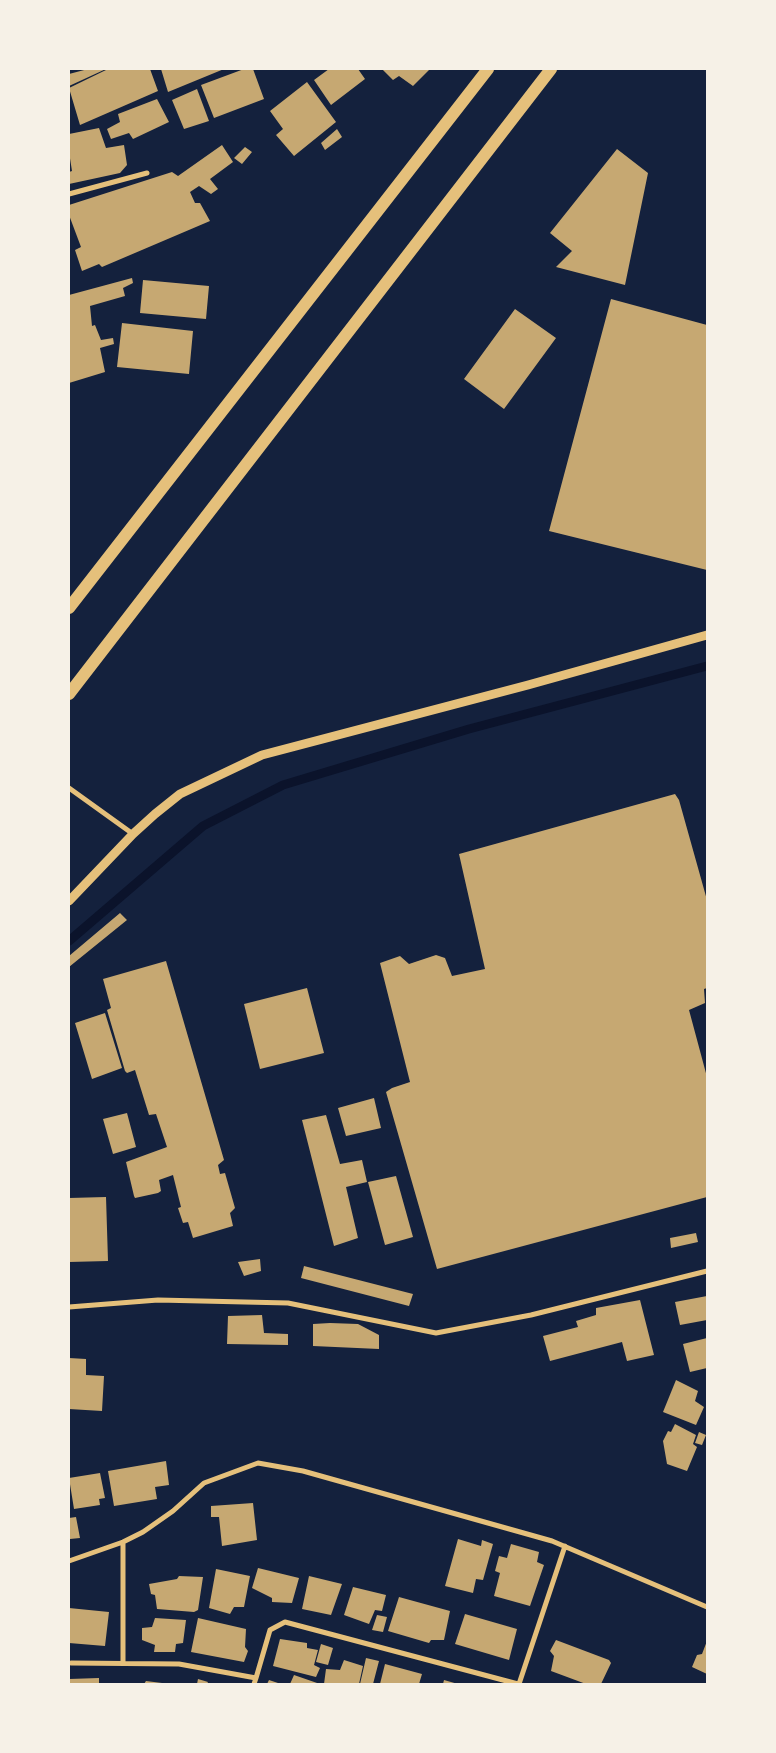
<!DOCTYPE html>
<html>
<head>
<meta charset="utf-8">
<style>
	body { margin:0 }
	#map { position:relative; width:776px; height:1753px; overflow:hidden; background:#14213d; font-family:Roboto,sans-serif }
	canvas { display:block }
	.frame { position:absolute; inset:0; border:70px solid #f6f1e7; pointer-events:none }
</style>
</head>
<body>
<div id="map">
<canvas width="776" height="1753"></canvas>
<div class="frame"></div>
</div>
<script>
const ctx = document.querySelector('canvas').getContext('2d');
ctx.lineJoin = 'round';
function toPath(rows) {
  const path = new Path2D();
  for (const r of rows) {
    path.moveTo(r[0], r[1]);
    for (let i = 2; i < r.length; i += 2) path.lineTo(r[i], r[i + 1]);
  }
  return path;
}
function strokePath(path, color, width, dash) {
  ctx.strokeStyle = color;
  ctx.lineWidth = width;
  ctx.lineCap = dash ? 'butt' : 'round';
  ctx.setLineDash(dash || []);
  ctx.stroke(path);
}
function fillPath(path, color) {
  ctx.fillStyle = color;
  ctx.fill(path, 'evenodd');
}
strokePath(toPath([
	[69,941,203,826,283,785,469,729,707,666]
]), '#0b132b', 9);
fillPath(toPath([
	[88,69,106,69,69,86,69,74],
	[108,69,150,69,158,91,80,125,69,88],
	[161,69,224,69,168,92],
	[244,69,253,69,264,99,214,118,201,85],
	[329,69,358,69,365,79,331,105,314,80],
	[382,69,430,69,413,86,399,76,393,80],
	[307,82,336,122,294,156,276,135,283,129,270,111],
	[197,89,209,121,184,129,172,100],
	[157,99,169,122,133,139,129,133,111,139,107,129,120,122,118,114],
	[99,128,106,148,124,145,127,165,120,173,69,184,69,172,72,171,69,152,69,134],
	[337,129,342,137,325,150,321,143],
	[222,145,233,162,210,179,218,189,211,194,199,186,190,192,195,203,200,203,210,221,102,267,99,264,82,271,75,250,81,247,69,215,69,205,172,172,178,176],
	[245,147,252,152,242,164,234,158],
	[617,149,648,173,625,285,556,267,572,251,550,233],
	[132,278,133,283,123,288,125,296,90,306,92,326,95,325,101,340,113,338,114,344,100,348,105,372,69,383,69,295],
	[143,280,209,286,206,319,140,313],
	[611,299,707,325,707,570,549,531],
	[515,309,556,338,504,409,464,379],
	[122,323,193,331,189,374,117,367],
	[675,794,679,800,707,900,707,988,704,989,705,1003,689,1010,707,1077,707,1197,437,1269,386,1092,392,1088,410,1082,380,963,400,956,409,964,436,955,445,958,452,976,485,969,459,854],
	[120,913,127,920,69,967,69,956],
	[166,961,224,1160,218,1165,220,1174,225,1173,235,1208,230,1213,233,1226,193,1238,188,1222,183,1223,178,1208,181,1207,173,1175,159,1180,161,1191,158,1193,135,1198,134,1196,126,1162,167,1147,156,1114,149,1115,135,1070,127,1073,125,1071,107,1010,111,1008,103,979],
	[307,988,324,1053,260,1069,244,1004],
	[105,1013,122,1068,92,1079,75,1023],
	[374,1098,381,1128,346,1136,338,1108],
	[127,1113,136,1147,113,1154,103,1119],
	[326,1115,340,1164,362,1160,367,1182,346,1187,358,1238,334,1246,302,1120],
	[396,1176,413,1237,385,1245,368,1182],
	[106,1197,108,1261,69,1262,69,1198],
	[696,1233,698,1242,671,1248,670,1238],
	[260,1259,261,1271,244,1276,238,1262],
	[304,1266,413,1294,409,1306,301,1278],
	[707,1296,707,1320,680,1325,675,1302],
	[640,1300,654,1355,627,1361,622,1342,550,1361,543,1336,578,1327,576,1321,596,1315,596,1308],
	[262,1315,264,1333,288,1334,288,1345,227,1344,228,1316],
	[330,1323,358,1324,379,1335,379,1349,313,1346,313,1324],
	[707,1338,707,1368,690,1372,683,1344],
	[69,1358,86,1359,86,1375,104,1376,102,1411,69,1409],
	[676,1380,698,1391,695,1401,704,1407,696,1425,663,1412],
	[675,1424,696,1435,693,1444,697,1447,687,1471,667,1464,663,1441,668,1431,671,1432],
	[699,1432,706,1435,702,1445,695,1443],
	[166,1461,169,1485,155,1487,157,1499,114,1506,108,1471],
	[100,1473,105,1498,99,1499,100,1505,74,1509,69,1478],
	[253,1503,257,1540,222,1546,219,1517,211,1517,211,1506],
	[76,1517,80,1538,70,1539,69,1518],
	[458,1539,481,1546,482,1540,493,1544,483,1580,476,1579,473,1593,445,1586],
	[511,1544,539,1552,537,1562,544,1565,530,1606,494,1596,500,1573,495,1571,499,1556,507,1558],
	[258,1568,299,1578,292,1603,272,1602,272,1598,252,1588],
	[216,1569,250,1576,244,1607,234,1607,230,1614,209,1608],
	[179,1576,203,1577,198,1610,194,1612,157,1609,155,1595,151,1594,149,1584,177,1579],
	[309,1576,342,1584,331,1615,302,1609],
	[353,1587,386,1595,382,1611,375,1610,369,1624,344,1615],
	[399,1597,450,1611,444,1640,431,1640,429,1643,388,1631],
	[69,1608,109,1612,105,1646,69,1643],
	[465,1614,517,1629,509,1660,455,1644],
	[377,1615,387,1617,383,1632,372,1630],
	[155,1618,186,1620,183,1643,176,1644,175,1652,154,1652,155,1645,142,1640,142,1628,152,1627],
	[198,1618,246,1629,245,1647,248,1651,244,1662,191,1652],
	[280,1639,307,1643,307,1648,318,1650,314,1665,320,1668,316,1677,273,1666],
	[556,1640,609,1660,611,1663,601,1684,586,1684,551,1671,554,1656,550,1651],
	[707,1641,707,1674,692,1667,697,1655,702,1654],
	[321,1644,333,1648,328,1665,316,1662],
	[366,1658,379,1661,373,1684,360,1684],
	[344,1660,363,1666,359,1684,324,1684,326,1669,340,1670],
	[385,1664,422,1674,419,1684,380,1684],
	[294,1675,320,1684,290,1684],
	[99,1678,99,1684,69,1684,69,1679],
	[198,1679,208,1682,207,1684,197,1684],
	[269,1680,281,1684,267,1684],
	[444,1680,458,1684,443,1684],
	[146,1681,162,1683,162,1684,144,1684]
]), '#c6a872');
strokePath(toPath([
	[69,194,147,173],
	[69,788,133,834],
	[69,1307,158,1300,288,1303,436,1333,531,1315,707,1271],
	[69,1561,123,1542,143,1532,173,1511,204,1483,258,1463,303,1471,552,1541,707,1607],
	[123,1662,123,1542],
	[71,1663,179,1664,256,1678,254,1684],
	[256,1678,270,1630,285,1622,518,1684],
	[519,1684,565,1546]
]), '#e5c07b', 5);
strokePath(toPath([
	[69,901,133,834,155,814,180,794,262,755,528,685,707,635]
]), '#e5c07b', 9);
strokePath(toPath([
	[69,608,488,69],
	[69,694,551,69]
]), '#e5c07b', 12);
</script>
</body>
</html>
